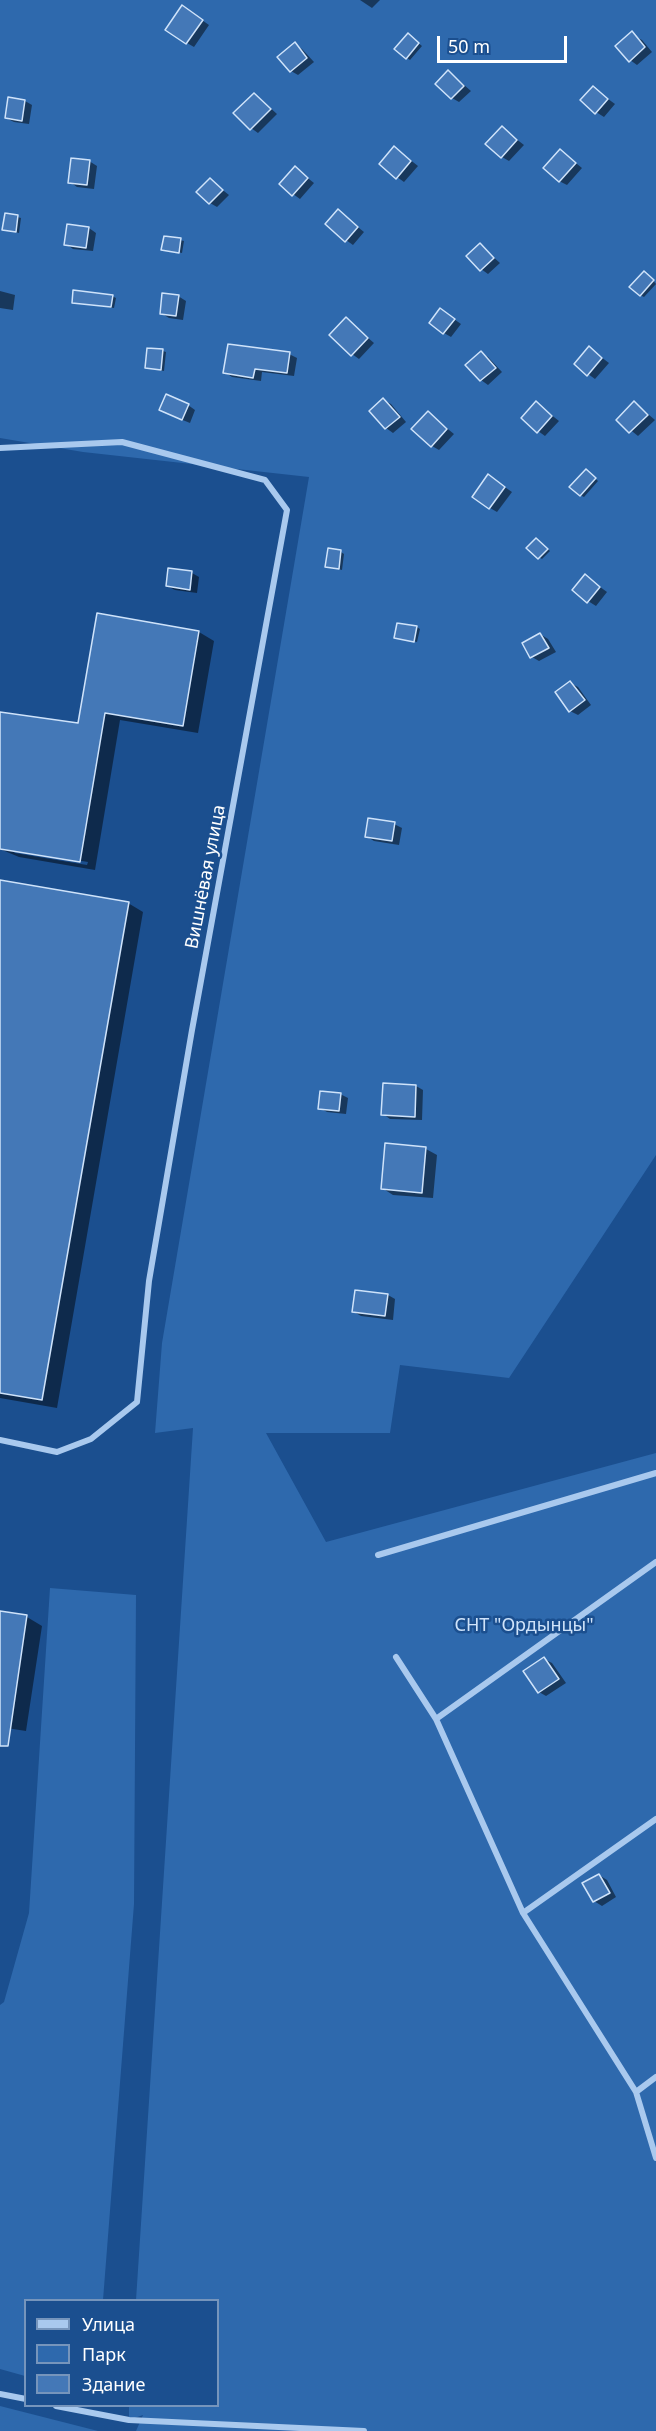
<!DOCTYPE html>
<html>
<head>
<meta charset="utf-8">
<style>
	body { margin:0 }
	#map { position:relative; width:656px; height:2431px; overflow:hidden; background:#1b4f8f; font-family:"Noto Sans",sans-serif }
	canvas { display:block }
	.legend { position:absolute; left:24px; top:2299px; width:195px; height:108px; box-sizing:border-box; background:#1b4f8f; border:2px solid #7695bc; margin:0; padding:8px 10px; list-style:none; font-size:18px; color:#fff }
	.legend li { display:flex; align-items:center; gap:12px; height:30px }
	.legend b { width:30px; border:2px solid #7695bc }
	.scale { position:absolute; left:437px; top:36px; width:130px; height:27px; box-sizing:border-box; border:3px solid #fff; border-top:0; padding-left:8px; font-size:18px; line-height:21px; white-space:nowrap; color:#fff; -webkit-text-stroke:4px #1b4f8f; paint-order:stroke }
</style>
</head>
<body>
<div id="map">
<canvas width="656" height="2431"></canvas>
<ul class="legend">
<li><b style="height:8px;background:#a9c9ee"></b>Улица</li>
<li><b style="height:16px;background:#2e69ad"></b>Парк</li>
<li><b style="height:16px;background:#4478b7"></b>Здание</li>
</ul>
<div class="scale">50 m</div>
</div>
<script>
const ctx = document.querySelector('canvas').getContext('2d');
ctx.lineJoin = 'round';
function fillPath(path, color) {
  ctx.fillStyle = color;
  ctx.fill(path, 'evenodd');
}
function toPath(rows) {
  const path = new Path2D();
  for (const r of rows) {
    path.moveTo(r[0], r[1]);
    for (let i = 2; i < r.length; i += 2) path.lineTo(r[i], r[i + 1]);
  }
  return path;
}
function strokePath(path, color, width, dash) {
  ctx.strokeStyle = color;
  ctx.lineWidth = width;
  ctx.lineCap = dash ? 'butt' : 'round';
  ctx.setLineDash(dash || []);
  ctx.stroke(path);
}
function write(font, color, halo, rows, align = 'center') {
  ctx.font = font + ' "Noto Sans",sans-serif';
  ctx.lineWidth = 5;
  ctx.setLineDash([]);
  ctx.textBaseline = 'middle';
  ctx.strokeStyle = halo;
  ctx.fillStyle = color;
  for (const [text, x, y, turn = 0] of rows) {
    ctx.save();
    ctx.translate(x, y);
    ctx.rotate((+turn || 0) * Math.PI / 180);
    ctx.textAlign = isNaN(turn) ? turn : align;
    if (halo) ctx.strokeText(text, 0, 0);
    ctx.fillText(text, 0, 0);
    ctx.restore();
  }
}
fillPath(toPath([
	[0,0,656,0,656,1155,509,1378,400,1365,390,1433,266,1433,326,1542,656,1453,656,2431,136,2431,143,2415,129,2420,129,2406,218,2406,218,2300,136,2300,193,1428,155,1433,162,1343,309,477,83,452,0,438],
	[50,1588,136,1595,134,1904,103,2300,26,2300,25,2376,0,2369,0,2005,4,2002,29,1913],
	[0,2406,98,2431,0,2431]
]), '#2e69ad');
fillPath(toPath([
	[360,0,380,0,372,8],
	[189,11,209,25,194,47,187,43],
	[634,36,642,40,652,52,637,65,630,60],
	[411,37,422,46,410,60,407,58],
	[295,44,302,49,314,62,298,75,291,71],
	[449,72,471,91,459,102,452,98],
	[593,88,615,104,604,117,596,112],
	[255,94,277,114,258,133,251,128],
	[25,101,32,105,29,124,14,122,6,118],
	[502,128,524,145,509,161,502,157],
	[395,148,418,166,404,182,397,177],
	[561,151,582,168,567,185,559,181],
	[89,161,97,166,94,189,77,187,70,182],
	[295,168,314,183,300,199,293,194],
	[210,180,229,195,217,207,210,203],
	[338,211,364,232,353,245,346,240],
	[6,214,21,218,19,233,4,229],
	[89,228,96,233,93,251,73,249,66,244],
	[180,240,184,241,182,253,163,249],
	[480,245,500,263,488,274,481,269],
	[648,275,656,284,644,297,640,295],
	[0,291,15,295,13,310,0,308],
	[112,296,116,298,114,308,73,302],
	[178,296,186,301,183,320,169,318,161,313],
	[441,310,461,324,451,337,444,333],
	[346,319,374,343,359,359,352,354],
	[589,348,609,363,595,379,588,374],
	[163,351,166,352,164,371,147,368],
	[481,353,488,357,502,372,488,385,481,380,467,365],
	[289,354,297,358,294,376,262,372,261,381,232,377,225,372],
	[383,400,391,404,406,422,393,433,386,428,371,411],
	[536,403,559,421,545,436,538,431],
	[635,403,655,420,638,436,618,420],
	[188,405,195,410,190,423,168,414],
	[428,413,454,434,439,450,432,446],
	[589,473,598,481,584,497,580,495],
	[496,481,512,492,497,512,490,508],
	[540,541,550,551,542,559,539,557],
	[341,552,344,554,342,570,327,566],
	[192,573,199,577,197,593,175,590,167,586],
	[585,576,607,592,596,606,588,601],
	[417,627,420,629,417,642,396,637],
	[199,632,214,641,198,733,120,720,95,870,19,857,0,849,0,714,79,725],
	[11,849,88,862,87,865,15,853],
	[540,634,548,639,556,652,539,661,532,657],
	[570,683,578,687,591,705,578,715,570,711],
	[394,824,402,828,399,845,374,841,366,836],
	[0,881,128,903,143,912,57,1408,0,1398],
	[416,1086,423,1090,422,1120,390,1119,383,1114],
	[340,1094,348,1098,346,1114,327,1112,320,1108],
	[426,1149,437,1155,433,1198,393,1195,382,1188],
	[388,1295,395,1299,393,1320,361,1316,354,1312],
	[0,1613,27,1617,42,1626,26,1731,0,1727],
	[544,1659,552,1663,566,1683,546,1696,539,1692],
	[599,1875,607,1880,616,1897,602,1906,594,1901]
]), '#0007');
const building = toPath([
	[182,5,203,20,186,44,165,30,182,5],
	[632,31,645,47,629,62,615,46,632,31],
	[408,33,419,43,406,59,394,49,408,33],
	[295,42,307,58,290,72,277,57,295,42],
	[448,70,464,86,451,99,435,84,448,70],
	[593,86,608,99,595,114,580,100,593,86],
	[254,93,271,109,250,130,233,113,254,93],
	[8,97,25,100,22,121,5,118,8,97],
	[502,126,517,140,501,158,485,144,502,126],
	[394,146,411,161,396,179,379,164,394,146],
	[560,149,576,163,559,182,543,168,560,149],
	[71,158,90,160,87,185,68,183,71,158],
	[295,166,308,178,292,196,279,184,295,166],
	[210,178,223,190,209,204,196,192,210,178],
	[338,209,358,227,345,242,325,224,338,209],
	[5,213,18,215,16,232,2,230,5,213],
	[67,224,89,227,86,248,64,245,67,224],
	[164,236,181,238,179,253,161,250,164,236],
	[480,243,494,258,480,271,466,256,480,243],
	[644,271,654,280,640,296,629,287,644,271],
	[73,290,113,295,111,307,72,303,73,290],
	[162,293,179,295,176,316,160,314,162,293],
	[440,308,455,319,443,334,429,323,440,308],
	[346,317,368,338,351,356,329,335,346,317],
	[228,344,290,352,287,373,255,369,253,378,223,373,228,344],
	[589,346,602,358,587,376,574,364,589,346],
	[147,348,163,349,161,370,145,368,147,348],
	[481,351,496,368,480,381,465,365,481,351],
	[166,394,189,404,182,420,159,410,166,394],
	[383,398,400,417,385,429,369,411,383,398],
	[536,401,552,416,537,433,521,418,536,401],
	[634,401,648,415,629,433,616,420,634,401],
	[428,411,447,429,431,447,411,429,428,411],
	[586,469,596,478,580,496,569,487,586,469],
	[488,474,505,487,489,509,472,497,488,474],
	[536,538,548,549,538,559,526,548,536,538],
	[328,548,341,550,339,569,325,567,328,548],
	[168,568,192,571,190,590,166,586,168,568],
	[585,574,600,587,587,603,572,590,585,574],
	[97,613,199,631,183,726,105,713,80,862,0,849,0,712,78,723,97,613],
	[397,623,417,626,414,642,394,638,397,623],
	[540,633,549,648,530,658,522,643,540,633],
	[570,681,585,700,569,712,555,692,570,681],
	[368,818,395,822,392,841,365,837,368,818],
	[0,880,129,902,42,1400,0,1393,0,880],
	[383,1083,416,1085,415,1117,381,1115,383,1083],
	[320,1091,341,1093,339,1111,318,1109,320,1091],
	[385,1143,426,1147,422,1193,381,1189,385,1143],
	[355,1290,388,1294,385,1316,352,1312,355,1290],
	[0,1611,27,1615,8,1746,0,1746,0,1611],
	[544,1657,559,1679,538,1693,523,1671,544,1657],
	[599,1874,610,1893,593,1902,582,1883,599,1874]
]);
fillPath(building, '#4478b7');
strokePath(building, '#cfe3fa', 1.5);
strokePath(toPath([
	[0,448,122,442,265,480,287,510,192,1030,149,1281,137,1402,91,1439,57,1452,0,1440],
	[378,1555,656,1473],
	[396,1657,436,1719,523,1913,636,2092,656,2158],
	[436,1719,656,1562],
	[523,1913,656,1819],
	[636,2092,656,2077],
	[0,2394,26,2399],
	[56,2406,129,2420,364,2431]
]), '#a9c9ee', 6);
write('18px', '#fff', '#1b4f8f', [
	["Вишнёвая улица",206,877,-79]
]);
write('18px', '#cfe3fa', '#1b4f8f', [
	["СНТ \"Ордынцы\"",524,1626]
]);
</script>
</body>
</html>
